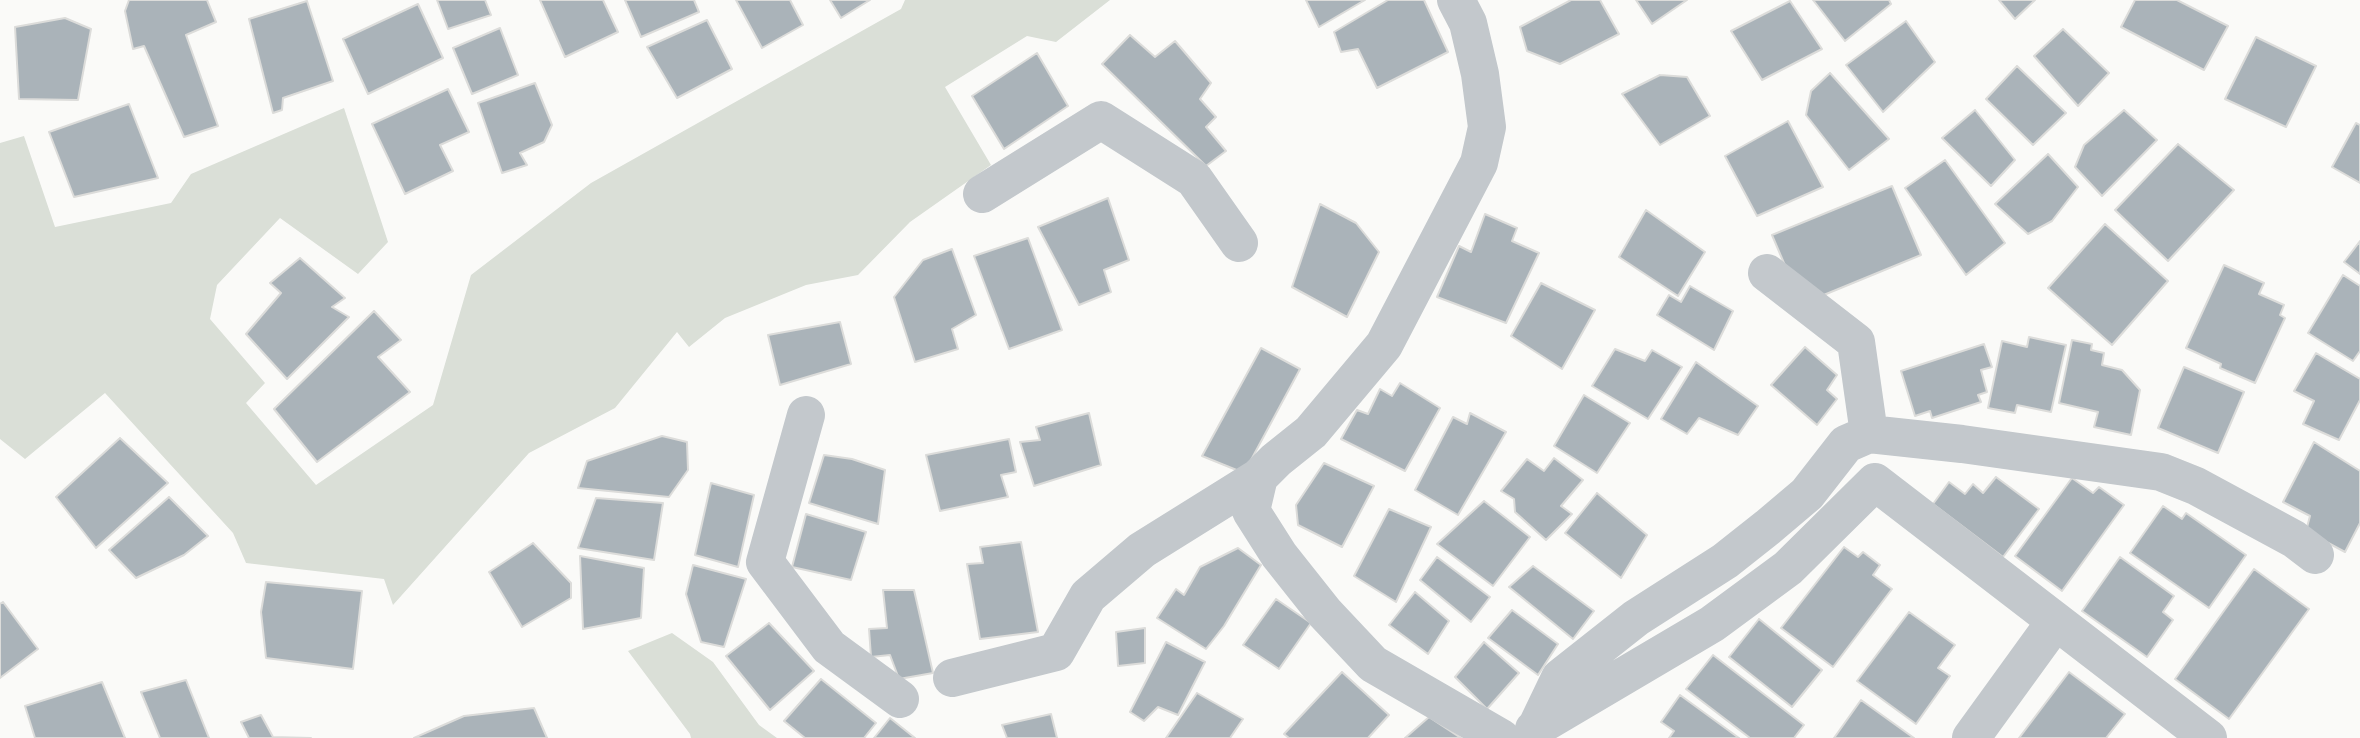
<!DOCTYPE html>
<html>
<head>
<meta charset="utf-8">
<style>
	body { margin:0 }
	canvas { display:block; background:#fafaf8 }
</style>
</head>
<body>
<canvas width="2360" height="738"></canvas>
<script>
const ctx = document.querySelector('canvas').getContext('2d');
ctx.lineJoin = 'round';
function fillPath(path, color) {
  ctx.fillStyle = color;
  ctx.fill(path, 'evenodd');
}
function toPath(rows) {
  const path = new Path2D();
  for (const r of rows) {
    path.moveTo(r[0], r[1]);
    for (let i = 2; i < r.length; i += 2) path.lineTo(r[i], r[i + 1]);
  }
  return path;
}
function strokePath(path, color, width, dash) {
  ctx.strokeStyle = color;
  ctx.lineWidth = width;
  ctx.lineCap = dash ? 'butt' : 'round';
  ctx.setLineDash(dash || []);
  ctx.stroke(path);
}
fillPath(toPath([
	[905,0,1110,0,1056,42,1027,36,945,87,991,165,910,222,858,275,806,285,725,318,689,347,677,332,615,408,529,453,393,605,384,579,246,563,233,533,105,393,25,459,0,439,0,143,24,136,55,227,171,203,191,174,344,108,388,242,358,274,280,218,217,285,210,319,265,383,246,403,316,485,433,405,471,275,591,183,901,9],
	[672,633,713,662,759,725,777,738,691,738,690,734,628,651]
]), '#dadfd7');
const building = toPath([
	[129,0,207,0,216,22,186,35,218,126,184,137,144,46,133,49,125,11,129,0],
	[437,0,485,0,491,15,448,29,437,0],
	[540,0,603,0,618,32,565,57,540,0],
	[625,0,694,0,699,12,641,37,625,0],
	[736,0,790,0,803,25,762,48,736,0],
	[830,0,870,0,841,18,830,0],
	[1306,0,1365,0,1319,27,1306,0],
	[1388,0,1424,0,1448,52,1377,88,1358,49,1341,52,1334,32,1388,0],
	[1571,0,1600,0,1619,34,1560,64,1527,51,1520,27,1571,0],
	[1636,0,1687,0,1652,24,1636,0],
	[1813,0,1889,0,1891,4,1845,41,1813,0],
	[1999,0,2035,0,2015,19,1999,0],
	[2135,0,2177,0,2228,26,2204,70,2121,27,2135,0],
	[307,1,333,81,283,98,282,110,273,113,249,19,307,1],
	[1790,1,1822,49,1762,80,1731,31,1790,1],
	[418,4,443,58,368,94,343,39,418,4],
	[65,18,91,29,78,100,19,99,15,27,65,18],
	[707,20,732,69,677,98,647,47,707,20],
	[1906,21,1935,62,1883,112,1846,65,1906,21],
	[500,28,518,75,472,94,453,48,500,28],
	[2063,29,2109,73,2078,106,2034,56,2063,29],
	[1130,35,1155,57,1175,41,1211,83,1200,99,1216,117,1206,127,1226,151,1206,166,1102,64,1130,35],
	[2256,37,2316,66,2286,127,2225,99,2256,37],
	[1037,53,1068,106,1004,149,972,96,1037,53],
	[2017,66,2066,113,2033,145,1986,99,2017,66],
	[1830,73,1889,139,1849,170,1806,115,1811,91,1830,73],
	[1660,75,1687,77,1710,116,1660,145,1622,94,1660,75],
	[535,83,552,125,544,142,520,153,527,165,502,173,478,103,535,83],
	[448,89,469,132,440,145,453,171,405,194,372,124,448,89],
	[129,104,158,178,74,197,49,132,129,104],
	[1975,110,2015,160,1991,186,1942,138,1975,110],
	[2124,110,2157,140,2102,196,2075,167,2084,145,2124,110],
	[1788,121,1823,187,1757,216,1725,156,1788,121],
	[2356,123,2360,125,2360,183,2332,167,2356,123],
	[2178,144,2234,190,2168,261,2115,210,2178,144],
	[2048,154,2078,187,2052,221,2028,234,1995,204,2048,154],
	[1945,160,2005,243,1966,275,1905,188,1945,160],
	[1892,186,1921,255,1814,299,1792,282,1772,235,1892,186],
	[1108,198,1129,260,1104,270,1111,292,1079,305,1038,227,1108,198],
	[1320,204,1356,223,1379,252,1347,317,1292,287,1320,204],
	[1646,210,1705,252,1678,296,1619,257,1646,210],
	[1485,214,1517,228,1512,241,1539,253,1506,323,1437,297,1459,246,1471,252,1485,214],
	[2105,224,2168,281,2112,345,2048,288,2105,224],
	[1028,238,1062,330,1009,349,974,256,1028,238],
	[2360,241,2360,274,2344,262,2360,241],
	[952,249,976,315,952,329,958,349,915,362,894,297,923,260,952,249],
	[300,258,345,298,332,307,349,317,287,379,246,334,281,293,270,283,300,258],
	[2224,265,2264,283,2259,294,2284,305,2280,315,2285,318,2255,383,2220,368,2221,364,2186,348,2224,265],
	[2343,275,2360,286,2360,351,2353,361,2308,333,2343,275],
	[1541,283,1595,310,1562,369,1511,336,1541,283],
	[1690,286,1733,311,1714,350,1657,315,1669,295,1681,302,1690,286],
	[374,311,401,340,378,357,410,392,317,462,274,409,374,311],
	[840,322,851,364,780,385,768,335,840,322],
	[2029,337,2066,345,2051,412,2017,405,2015,413,1988,408,2002,341,2027,347,2029,337],
	[2072,340,2092,344,2091,350,2104,353,2102,365,2122,370,2140,390,2131,435,2094,427,2098,412,2059,403,2072,340],
	[1984,344,1992,367,1981,370,1987,392,1978,395,1981,402,1932,418,1930,411,1915,416,1901,371,1984,344],
	[1805,347,1837,375,1827,390,1837,399,1817,425,1771,385,1805,347],
	[1261,348,1300,369,1244,473,1202,456,1261,348],
	[1615,349,1645,361,1652,350,1682,367,1648,419,1592,386,1615,349],
	[2316,353,2360,379,2360,400,2339,440,2303,424,2314,401,2294,391,2316,353],
	[1696,362,1758,406,1738,435,1699,418,1687,434,1661,419,1696,362],
	[2184,367,2244,392,2218,453,2158,428,2184,367],
	[1400,383,1440,408,1405,471,1341,439,1357,410,1368,414,1380,389,1392,396,1400,383],
	[1584,395,1630,423,1597,473,1554,446,1584,395],
	[1089,413,1101,465,1034,486,1020,442,1040,440,1036,427,1089,413],
	[1470,413,1506,432,1458,515,1415,490,1453,417,1467,424,1470,413],
	[662,436,687,442,688,470,669,497,578,488,587,461,662,436],
	[120,438,168,483,96,548,56,497,120,438],
	[1009,439,1016,472,1001,475,1008,497,940,511,926,455,1009,439],
	[2314,442,2360,471,2360,523,2345,552,2306,531,2310,516,2283,502,2314,442],
	[824,455,852,459,885,470,878,524,809,503,824,455],
	[1554,458,1583,480,1561,506,1572,514,1546,540,1515,512,1514,499,1501,491,1527,459,1544,471,1554,458],
	[1324,463,1374,486,1342,547,1298,525,1296,505,1324,463],
	[1996,477,2039,509,2003,557,1933,504,1949,482,1965,494,1973,484,1983,493,1996,477],
	[2072,478,2093,493,2099,487,2124,505,2062,591,2015,556,2072,478],
	[711,483,754,495,738,567,695,555,711,483],
	[1597,493,1647,535,1621,578,1565,533,1597,493],
	[169,497,208,536,184,555,136,578,109,550,169,497],
	[596,498,663,503,654,560,578,548,596,498],
	[1484,501,1530,537,1493,586,1437,544,1484,501],
	[2163,506,2182,519,2186,513,2246,555,2209,608,2130,553,2163,506],
	[1389,509,1431,527,1396,602,1354,576,1389,509],
	[806,514,866,532,851,580,792,567,806,514],
	[1021,542,1038,632,980,639,967,564,983,563,980,547,1021,542],
	[533,543,571,583,571,598,522,627,489,572,533,543],
	[1844,547,1858,557,1863,552,1880,565,1873,575,1892,589,1833,667,1781,628,1844,547],
	[1238,548,1261,565,1224,626,1206,649,1157,618,1176,589,1184,595,1200,567,1238,548],
	[580,556,644,568,641,618,583,629,580,556],
	[1437,557,1490,597,1471,622,1420,580,1437,557],
	[2120,557,2174,596,2163,612,2173,620,2147,657,2082,611,2120,557],
	[693,565,746,579,724,647,701,642,686,594,693,565],
	[1533,566,1594,611,1573,639,1509,587,1533,566],
	[2254,569,2309,609,2229,719,2175,679,2254,569],
	[266,582,362,591,353,669,266,658,261,612,266,582],
	[883,590,914,590,933,673,899,679,890,655,871,657,869,629,887,628,883,590],
	[1415,592,1449,621,1428,654,1389,625,1415,592],
	[1276,599,1311,623,1279,669,1243,645,1276,599],
	[3,602,38,649,0,678,0,604,3,602],
	[1512,610,1558,644,1538,675,1488,638,1512,610],
	[1909,612,1955,645,1938,668,1950,676,1916,724,1857,681,1909,612],
	[1759,619,1822,670,1792,707,1729,657,1759,619],
	[769,623,814,671,770,710,726,656,769,623],
	[1145,628,1145,663,1118,666,1116,632,1145,628],
	[1166,642,1205,662,1178,715,1158,707,1144,721,1130,712,1166,642],
	[1484,642,1519,673,1487,709,1455,677,1484,642],
	[1713,655,1804,725,1794,738,1750,738,1686,689,1713,655],
	[1342,672,1389,715,1368,738,1289,738,1284,734,1342,672],
	[2069,672,2125,714,2106,738,2019,738,2069,672],
	[821,679,876,723,864,738,805,738,784,721,821,679],
	[186,680,209,738,160,738,141,692,186,680],
	[102,682,125,738,35,738,25,706,102,682],
	[1197,693,1243,719,1230,738,1166,738,1197,693],
	[1680,695,1739,738,1669,738,1674,731,1661,722,1680,695],
	[1861,700,1914,738,1834,738,1861,700],
	[534,708,547,738,414,738,464,716,534,708],
	[1051,714,1057,738,1007,738,1002,725,1051,714],
	[261,715,273,737,311,738,249,738,241,722,261,715],
	[1429,717,1461,738,1405,738,1429,717],
	[890,718,915,738,874,738,890,718]
]);
fillPath(building, '#aab3b9');
strokePath(building, '#dcdcda', 2);
strokePath(toPath([
	[1456,0,1468,23,1480,74,1487,127,1479,163,1384,345,1311,432,1276,460,1259,477,1251,511,1279,555,1325,613,1373,664,1501,738],
	[982,194,1101,120,1194,179,1239,243],
	[1767,273,1856,342,1869,434],
	[806,415,765,562,829,647,900,699],
	[952,678,1056,652,1088,596,1142,550,1259,477],
	[1536,728,1560,678,1636,618,1725,561,1768,527,1807,494,1846,444,1869,434,1962,444,2161,472,2196,486,2294,539,2315,555],
	[1534,729,1712,624,1788,568,1875,482,2208,738],
	[1971,738,2055,622]
]), '#c3c8cc', 38);
</script>
</body>
</html>
